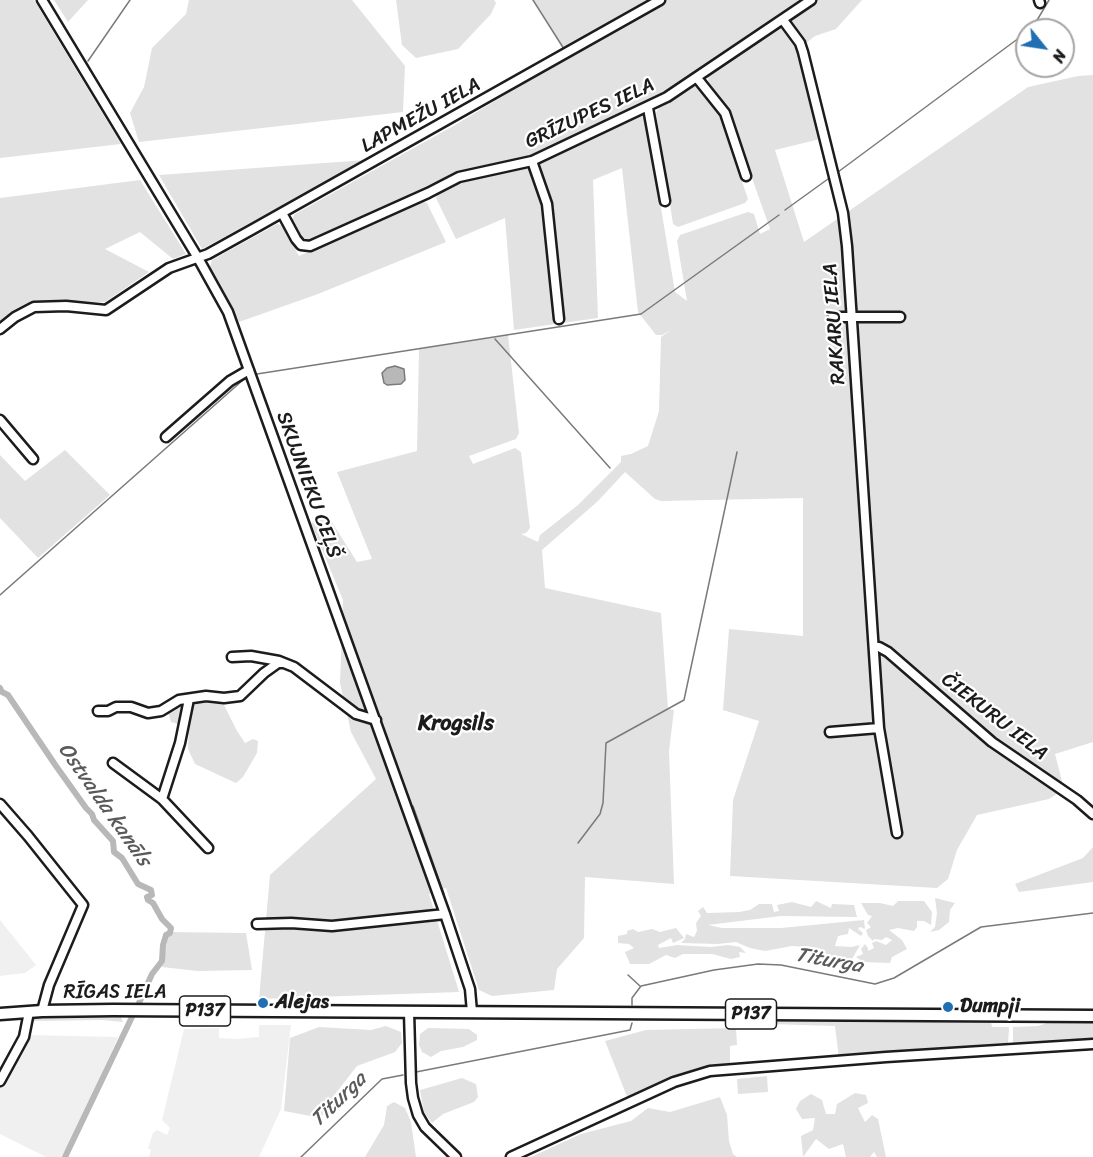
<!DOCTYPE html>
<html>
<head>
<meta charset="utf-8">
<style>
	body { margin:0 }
	#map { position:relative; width:1093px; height:1157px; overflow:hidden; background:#fff; font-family:Sriracha,sans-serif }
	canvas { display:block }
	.north { position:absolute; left:1015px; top:18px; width:60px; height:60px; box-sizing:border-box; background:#fff; border:2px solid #a4a4a4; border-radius:50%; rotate:120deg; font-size:16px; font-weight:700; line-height:24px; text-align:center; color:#1c1c1c }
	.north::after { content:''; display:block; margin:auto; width:21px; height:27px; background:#1f6fb2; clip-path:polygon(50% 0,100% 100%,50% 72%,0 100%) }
</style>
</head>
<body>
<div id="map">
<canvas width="1093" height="1157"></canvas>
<div class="north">N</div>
</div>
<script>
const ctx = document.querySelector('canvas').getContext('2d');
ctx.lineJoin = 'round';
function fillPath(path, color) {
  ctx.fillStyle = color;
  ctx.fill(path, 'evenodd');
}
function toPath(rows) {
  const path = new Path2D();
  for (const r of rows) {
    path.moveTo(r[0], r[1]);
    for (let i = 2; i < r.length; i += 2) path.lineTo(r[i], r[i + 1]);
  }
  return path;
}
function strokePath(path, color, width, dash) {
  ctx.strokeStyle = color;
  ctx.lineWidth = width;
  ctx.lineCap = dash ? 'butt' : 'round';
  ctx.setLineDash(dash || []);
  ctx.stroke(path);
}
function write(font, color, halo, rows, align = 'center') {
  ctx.font = font + ' Sriracha,sans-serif';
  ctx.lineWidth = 4.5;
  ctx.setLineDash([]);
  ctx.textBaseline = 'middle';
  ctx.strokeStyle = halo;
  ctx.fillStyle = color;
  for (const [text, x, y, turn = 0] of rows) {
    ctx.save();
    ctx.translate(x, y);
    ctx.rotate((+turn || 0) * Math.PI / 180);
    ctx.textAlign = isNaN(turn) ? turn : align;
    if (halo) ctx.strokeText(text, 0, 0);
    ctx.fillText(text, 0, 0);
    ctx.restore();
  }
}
fillPath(toPath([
	[0,920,36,965,25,973,0,976],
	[259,1025,291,1025,281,1109,259,1157,149,1157,151,1150,148,1148,153,1133,157,1130,167,1135,170,1128,162,1120,184,1029,219,1028,219,1038,236,1039,259,1037],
	[28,1035,118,1037,76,1132,61,1157,46,1157,0,1134,0,1086]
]), '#f0f0f0');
fillPath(toPath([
	[0,0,34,0,121,144,0,158],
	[54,0,88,0,68,22],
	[189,0,352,0,405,66,403,112,139,142,130,113,144,87,152,48,186,14],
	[396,0,494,0,496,3,491,14,458,49,416,58,402,45],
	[533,0,862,0,836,29,815,36,806,43,804,40,794,43,798,49,820,139,775,150,804,242,1028,87,1078,76,1093,75,1093,742,1055,754,1064,789,1049,799,977,815,957,850,948,879,937,888,730,876,733,800,759,721,723,710,729,629,803,636,803,498,661,501,655,499,625,472,598,501,542,550,545,588,661,613,668,709,674,710,669,751,674,884,585,877,584,938,557,969,554,990,492,996,479,990,446,888,429,894,459,992,259,999,270,875,376,779,351,732,340,683,343,600,311,523,328,516,357,562,372,559,337,472,417,451,419,349,508,335,519,433,516,439,469,456,473,464,515,448,521,452,530,528,526,533,521,534,538,542,540,535,578,505,621,462,621,456,631,454,648,446,659,411,661,337,671,330,662,335,656,335,638,312,622,168,593,180,598,318,514,330,505,218,456,239,436,198,439,193,462,181,534,166,641,116,646,118,675,292,687,301,677,241,680,235,748,212,754,214,760,234,770,229,728,110,708,81,709,75,720,67,697,70,664,92,531,156,457,172,309,241,301,239,292,219,295,214,455,125,568,57],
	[693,86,699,88,719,115,748,199,745,203,678,227,673,224,656,113,659,107],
	[366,160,202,249,159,175],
	[140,180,186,254,173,259,140,232,105,249,149,272,105,302,31,301,12,311,0,321,0,198],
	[420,201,427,203,446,242,318,294,239,322,210,267,212,260,277,224,283,226,299,256],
	[65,450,110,495,38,558,0,518,0,455,25,481],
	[203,701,223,703,237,731,245,743,253,739,258,741,257,753,243,777,236,783,195,764,188,749,189,727,171,722,168,712,179,705],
	[1093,847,1093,882,1019,892,1015,884,1083,858],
	[935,898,955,903,950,910,949,922,939,930,930,932,935,927,937,913],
	[816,901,831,908,832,904,854,905,857,917,781,916,708,925,722,928,781,928,864,920,865,929,860,927,858,929,863,933,861,936,849,928,848,934,838,936,835,946,851,947,860,945,851,961,833,959,819,948,792,946,765,951,750,948,736,942,718,944,681,943,685,939,686,934,694,937,697,931,696,923,701,916,698,911,703,907,707,913,739,912,750,910,759,904,772,904,774,912,779,911,777,905,792,902,811,907],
	[898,901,924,901,932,912,931,925,924,921,917,921,917,927,914,931,898,928,889,930,902,940,907,949,892,957,890,963,863,962,856,957,863,954,861,949,865,944,868,948,868,951,874,948,872,943,876,941,886,945,892,940,886,937,882,940,874,939,873,941,868,936,866,930,871,927,867,923,872,916,868,915,861,903,880,903,893,906],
	[676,928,684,938,673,943,671,938,658,945,659,948,677,945,711,947,728,945,740,947,746,953,739,952,740,957,731,959,712,954,683,954,675,958,666,955,649,964,630,964,625,952,634,948,629,944,618,943,618,936,627,934,627,931,633,929,638,932,652,929,660,932],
	[169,932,246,933,252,970,197,971,162,967],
	[120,1015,123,1022,103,1020,32,1021,36,1016],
	[736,1020,991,1021,992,1027,1009,1027,1008,1045,839,1059,835,1026,736,1023],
	[1093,1021,1093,1038,1013,1045,1013,1027,1038,1026,1047,1023],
	[386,1026,401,1032,402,1043,395,1052,357,1066,332,1098,321,1118,284,1111,290,1038,319,1027,371,1030],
	[428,1028,469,1029,477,1035,477,1040,463,1047,441,1051,431,1057,422,1052,419,1045,420,1034],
	[736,1028,737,1045,730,1046,730,1066,688,1073,628,1099,605,1041,646,1030],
	[767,1076,768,1092,738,1094,737,1079],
	[462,1078,476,1084,478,1097,474,1102,443,1114,432,1123,424,1112,420,1090],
	[855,1093,866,1095,868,1103,858,1108,865,1122,872,1115,878,1119,886,1157,877,1157,874,1152,870,1157,846,1157,843,1144,829,1149,816,1139,803,1157,801,1136,813,1130,815,1118,802,1119,796,1109,800,1101,811,1094,822,1100,826,1114,835,1114,837,1104],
	[720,1097,727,1115,729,1141,733,1154,737,1157,531,1157,581,1134,631,1121,648,1108,670,1112],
	[394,1102,405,1108,411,1122,416,1157,365,1157,384,1125,387,1106]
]), '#e2e2e2');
const water = toPath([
	[395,366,404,369,405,380,401,384,387,385,384,383,382,373,387,368,395,366]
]);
fillPath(water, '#b8b8b8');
strokePath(water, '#7a7a7a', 1.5);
strokePath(toPath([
	[533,0,564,49],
	[648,0,649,1],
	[1030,30,1033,27,1049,0],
	[88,61,130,0],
	[838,172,1027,32],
	[785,210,828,179],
	[495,339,610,468],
	[257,374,641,314,779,215],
	[0,595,243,380],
	[413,806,444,894],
	[578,843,600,814,603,803,606,743,684,700,737,452],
	[628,975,640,986],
	[632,1005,632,998,641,986,714,970,758,964,781,965,875,984,894,978,981,927,1093,913],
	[416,1072,630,1030,632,1023],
	[301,1157,382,1079,403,1075]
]), '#7a7a7a', 1.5);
strokePath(toPath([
	[0,688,2,692,8,695,56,766,86,808,92,814,94,820,113,841,114,852,122,858,138,884,151,890,152,895,147,897,148,900,153,903,162,919,171,928,170,933,166,935,163,945,162,961,152,974,139,1003],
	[65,1157,132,1017]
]), '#b8b8b8', 6);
const minor = toPath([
	[42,0,198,258,228,312,445,914,470,989,472,1012],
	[1039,0,1040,3],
	[783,20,800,43,803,52,843,213,847,246,879,728,897,833],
	[697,78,725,113,746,176],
	[648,108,665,201],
	[532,161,547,204,559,319],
	[282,213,296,239,301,245,310,246,428,193,459,177,532,161,667,97,811,0],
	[833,317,900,317],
	[0,329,15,317,34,307,66,306,106,310,169,268,208,254,253,229,660,0],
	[0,420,33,459],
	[166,437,230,381,249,370],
	[874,647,879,647,888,652,992,742,1077,800,1093,814],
	[232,657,251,656,279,661,294,667,356,714,376,720],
	[98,711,108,711,116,707,131,707,148,713,161,711,179,700,206,696,224,698,240,696,264,673,278,663,283,663],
	[830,732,879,728],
	[113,763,162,799,208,848],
	[162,799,180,743,189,699],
	[0,804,28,836,83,905,49,985,42,1011],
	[257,924,291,923,332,926,445,914],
	[409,1012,411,1083,413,1098,418,1115,425,1127,456,1157],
	[0,1081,24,1037,29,1012],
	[511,1157,674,1082,710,1071,886,1057,1093,1044]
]);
const major = toPath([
	[0,1014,42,1011,113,1010,1093,1016]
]);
strokePath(minor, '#1c1c1c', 13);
strokePath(major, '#1c1c1c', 15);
strokePath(minor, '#fff', 8);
strokePath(major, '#fff', 10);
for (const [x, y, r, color] of [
	[263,1003,6,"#1f6fb2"],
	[948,1007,6,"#1f6fb2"]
]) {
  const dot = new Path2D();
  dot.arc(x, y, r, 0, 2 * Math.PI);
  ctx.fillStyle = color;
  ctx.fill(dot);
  strokePath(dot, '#fff', 2);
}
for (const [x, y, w] of [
	[205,1011,51],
	[751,1014,51]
]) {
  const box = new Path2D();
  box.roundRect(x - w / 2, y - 15, w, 30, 4.5);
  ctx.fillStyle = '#fff';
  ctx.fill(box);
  strokePath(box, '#1c1c1c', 1.5);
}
write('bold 18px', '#1c1c1c', null, [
	["P137",205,1011],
	["P137",751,1014]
]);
write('20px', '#1c1c1c', '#fff', [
	["GRĪZUPES IELA",590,114,-25],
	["LAPMEŽU IELA",421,116,-29],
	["RAKARU IELA",835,324,-94],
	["SKUJNIEKU CEĻŠ",308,485,70],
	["ČIEKURU IELA",994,717,38],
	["RĪGAS IELA",115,993]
]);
write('bold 20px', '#1c1c1c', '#fff', [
	["Alejas",275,1003],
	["Dumpji",960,1007]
], 'left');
write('italic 21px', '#5a5a5a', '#fff', [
	["Ostvalda kanāls",104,805,55],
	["Titurga",829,961,10],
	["Titurga",339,1100,-44]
]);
write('bold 22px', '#1c1c1c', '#fff', [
	["Krogsils",456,724]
]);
</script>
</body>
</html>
